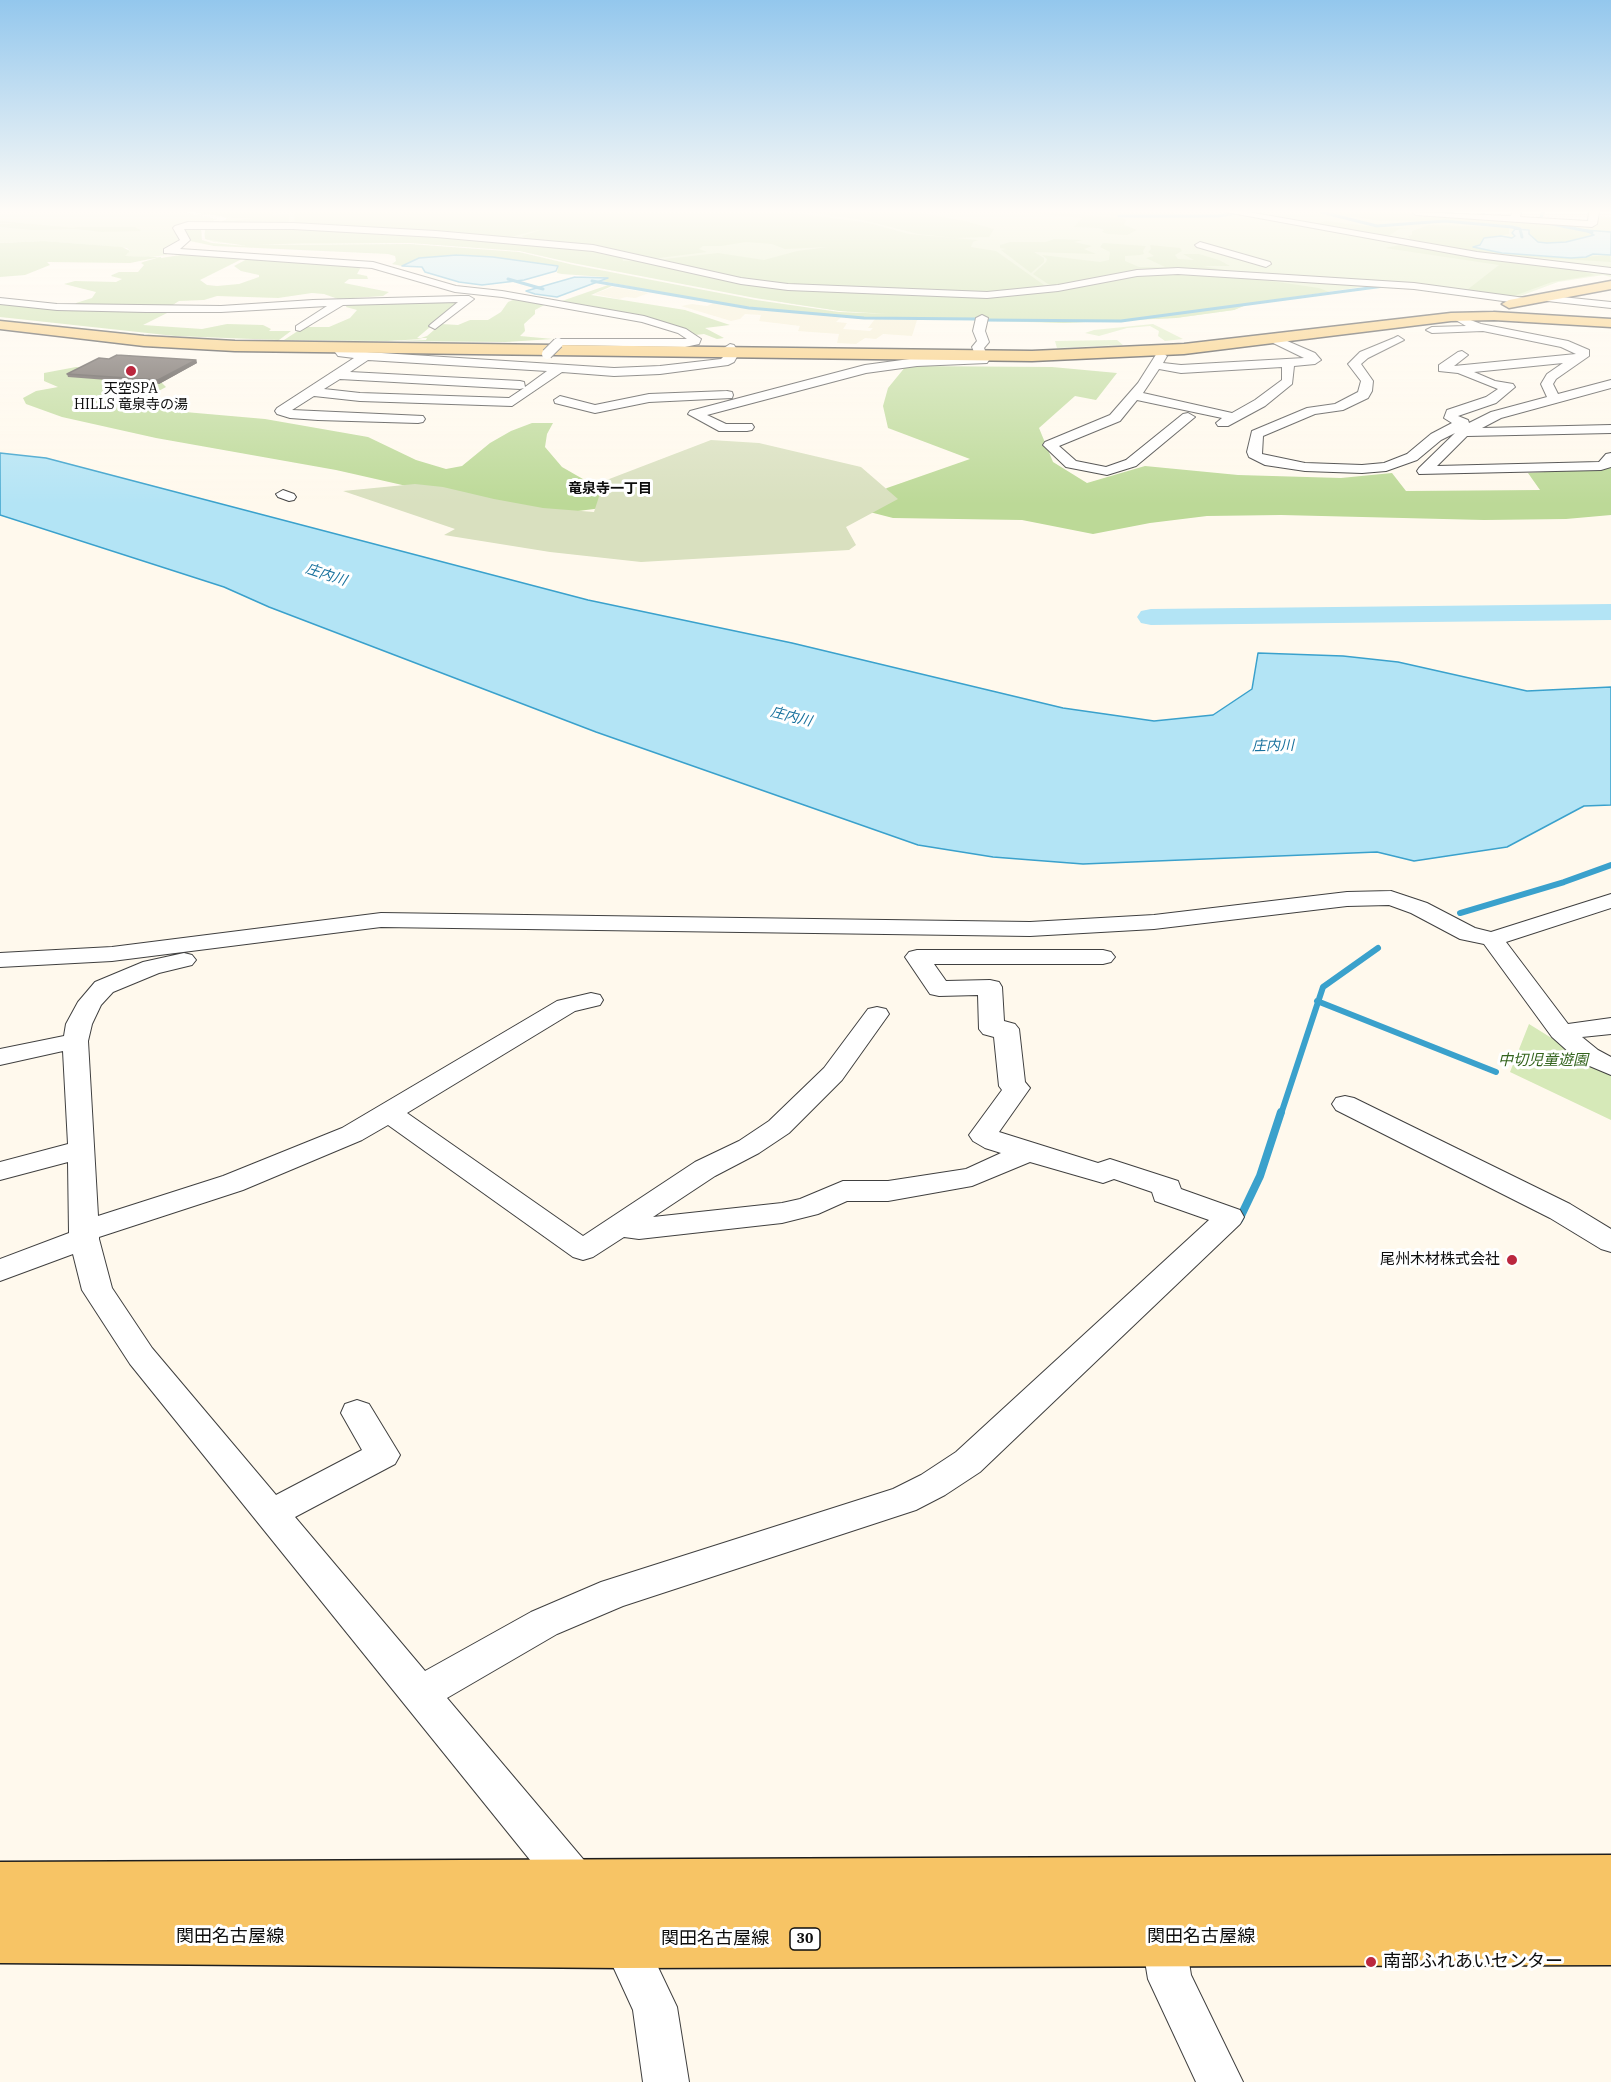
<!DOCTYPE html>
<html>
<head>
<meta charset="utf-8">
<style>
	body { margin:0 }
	canvas { display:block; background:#fff9ed }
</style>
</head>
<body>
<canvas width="1611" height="2082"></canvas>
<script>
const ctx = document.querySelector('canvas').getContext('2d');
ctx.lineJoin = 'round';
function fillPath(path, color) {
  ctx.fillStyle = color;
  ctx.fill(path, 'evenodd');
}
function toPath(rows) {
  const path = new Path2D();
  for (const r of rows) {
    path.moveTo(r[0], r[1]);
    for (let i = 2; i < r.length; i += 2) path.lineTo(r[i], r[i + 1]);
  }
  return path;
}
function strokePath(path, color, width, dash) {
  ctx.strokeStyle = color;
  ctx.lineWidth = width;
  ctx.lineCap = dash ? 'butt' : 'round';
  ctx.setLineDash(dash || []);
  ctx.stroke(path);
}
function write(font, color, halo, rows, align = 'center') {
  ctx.font = font + ' "IBM Plex Serif","Noto Sans JP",serif';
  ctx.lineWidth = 6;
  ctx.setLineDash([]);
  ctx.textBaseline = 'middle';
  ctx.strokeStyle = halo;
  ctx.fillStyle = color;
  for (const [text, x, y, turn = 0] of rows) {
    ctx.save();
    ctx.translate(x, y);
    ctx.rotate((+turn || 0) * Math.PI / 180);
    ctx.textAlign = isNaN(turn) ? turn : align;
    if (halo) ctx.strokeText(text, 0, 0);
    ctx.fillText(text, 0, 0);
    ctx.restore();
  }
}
fillPath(toPath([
	[613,287,649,293,635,298,626,297,619,299,594,294],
	[715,302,747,308,841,317,836,322,847,323,843,329,870,331,873,328,868,328,875,319,917,320,912,336,883,334,876,339,865,338,856,344,837,343,839,334,798,331,800,326,759,321,761,315,745,314,740,319,731,321,681,306,692,304,707,306]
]), '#f4edce');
fillPath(toPath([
	[0,212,184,212,217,219,208,223,173,227,181,240,164,251,167,255,149,257,124,256,130,251,127,248,117,247,44,241,0,243],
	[195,212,1411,212,1595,225,1597,216,1611,217,1611,277,1603,275,1558,282,1515,298,1375,285,1251,303,1234,310,1176,318,1063,323,989,321,840,311,793,304,573,263,520,251,411,243,246,245,214,242,205,239,204,233,228,218],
	[1153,324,1183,339,1165,341,1158,336,1159,331,1150,326,1127,328,1099,336,1085,333,1094,330],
	[1117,340,1123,345,1057,348,1055,341],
	[1529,1024,1611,1075,1611,1120,1510,1072]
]), '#d6e9b8');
fillPath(toPath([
	[195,212,283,212,270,215,289,214,289,223,265,222,260,225,220,223,253,218,234,218],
	[294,212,378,212,419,217,385,212,796,213,869,223,909,234,978,240,973,242,971,247,996,251,1044,285,1052,288,987,294,787,286,746,281,656,260,718,253,764,260,797,251,828,247,785,249,772,244,746,242,721,246,703,246,699,249,707,252,651,259,522,240,524,238,522,236,543,229,506,238,295,224],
	[807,212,916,212,965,221,994,229,989,237,956,238,918,234,863,220],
	[1021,212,1056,212,1123,218,1126,220,1124,225,1137,230,1127,235,1108,234,1102,232,1104,230,1099,228,1074,227,1082,218],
	[1064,212,1171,213,1205,218,1139,218],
	[1323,212,1397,212,1544,223,1595,234,1566,242,1540,243,1529,234,1529,230,1514,226,1452,220,1380,221],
	[0,221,75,228,77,228,73,227,135,227,142,231,102,232,76,229,34,230,0,227,0,224,14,224,0,223],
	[1326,221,1375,227,1411,228,1399,229,1390,235,1380,235,1316,224],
	[1429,225,1507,227,1509,229,1509,234,1484,238,1479,247,1502,253,1571,258,1610,255,1611,262,1496,255,1409,240,1410,238,1408,236,1412,235,1412,231],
	[205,226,351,230,581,248,622,257,623,261,648,261,742,282,987,296,1122,276,1179,272,1278,282,1319,288,1329,292,1251,303,1234,310,1176,318,1063,323,945,318,863,318,750,307,685,297,602,281,607,279,604,277,562,274,557,273,558,266,412,263,402,266,392,264,396,261,395,256,388,254,214,246,190,241,184,230,187,228,201,228,202,240,212,243,246,246,205,239],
	[304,243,411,243,520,251,573,263,755,298,840,311,891,314,839,312,756,300,574,265,519,252,410,244,256,245],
	[1054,239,1083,240,1074,242,1092,246,1084,249,1096,254,1034,252,1044,258,1044,262,1031,273,1001,250,1007,249,1000,248,1000,245,1010,242,1046,242],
	[44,241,122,247,130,251,125,256,161,257,161,258,187,254,244,258,200,280,207,285,217,286,239,284,259,277,259,275,241,271,234,266,249,258,358,265,361,267,357,274,367,276,368,279,349,279,344,283,389,292,383,296,338,299,324,294,312,293,278,298,217,296,204,300,179,301,168,308,75,307,76,303,92,298,96,292,64,284,75,281,116,282,122,279,111,276,112,275,119,272,138,272,144,265,141,263,143,262,160,257,130,263,47,262,50,265,25,275,0,277,0,243],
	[1103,243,1146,246,1143,251,1144,254,1140,255,1125,256,1125,261,1139,267,1165,267,1146,258,1154,256,1148,252,1151,249,1150,245,1180,248,1182,251,1175,255,1178,259,1194,260,1183,254,1199,254,1219,260,1230,266,1203,266,1229,271,1227,272,1171,270,1056,286,1048,284,1033,274,1046,262,1047,259,1042,255,1100,262,1109,260,1110,252,1100,247],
	[1400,245,1498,261,1582,271,1595,275,1552,282,1511,297,1467,290,1499,265,1385,248],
	[608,285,612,286,591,295,685,310,730,325,705,328,724,338,717,339,704,334,695,335,683,329,559,302],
	[462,300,417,338,423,339,387,341,284,340,304,327,329,327,350,318,357,310,346,307,347,304],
	[513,300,548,303,535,310,535,314,524,324,525,331,520,336,553,339,506,342,396,341,426,340,427,338,421,338,427,336,441,324,458,325,470,320,488,320,501,312,508,302],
	[0,303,39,308,171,311,143,325,202,329,227,324,263,325,271,329,269,331,291,331,279,340,175,336,0,317],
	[906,366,1052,367,1117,373,1096,400,1075,396,1039,428,1053,462,1087,483,1145,466,1238,475,1341,478,1392,473,1406,491,1540,490,1528,473,1611,468,1611,515,1566,519,1484,520,1281,515,1207,516,1150,523,1093,534,1022,520,893,518,854,508,887,488,970,459,888,428,883,406,888,388],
	[76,367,123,370,158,379,166,387,140,401,185,412,265,419,368,437,416,460,446,469,462,466,490,443,511,431,532,423,553,423,547,434,545,447,562,467,609,494,602,508,562,513,442,494,336,470,156,438,62,417,26,404,23,398,36,391,58,387,44,381,44,373]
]), '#bcd997');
fillPath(toPath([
	[711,440,759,443,861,467,898,499,846,527,856,545,849,550,641,562,550,552,444,535,455,529,343,491,415,484,443,487,494,499,543,508,594,512,604,481]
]), '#d9e0bf');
const water = toPath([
	[1515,229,1529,230,1529,234,1538,242,1547,243,1566,242,1594,235,1585,230,1611,232,1611,255,1593,254,1586,257,1571,258,1502,253,1473,247,1480,245,1484,238,1501,236,1512,238,1515,236,1512,233,1515,229],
	[457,255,493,257,558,266,556,271,524,280,482,285,459,282,425,272,422,267,402,266,419,258,457,255],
	[575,277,608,278,557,297,535,294,526,291,575,277],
	[0,453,46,458,588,600,792,643,1063,708,1154,721,1213,715,1252,689,1258,653,1343,656,1398,662,1527,691,1611,687,1611,805,1584,806,1507,847,1414,861,1377,852,1083,864,993,857,918,845,596,732,269,607,224,587,0,515,0,453]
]);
fillPath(water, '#b3e4f5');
strokePath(water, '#3aa1cc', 1.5);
strokePath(toPath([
	[1321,212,1377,226,1445,221,1512,227,1520,229,1522,237],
	[1119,216,1218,216,1244,212],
	[1540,220,1543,212],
	[1547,223,1592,232],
	[508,279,543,289],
	[592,281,749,308,864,318,978,319],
	[984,320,1121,321,1384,286]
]), '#3aa1cc', 3);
strokePath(toPath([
	[1460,913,1564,882,1611,865],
	[1317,1001,1496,1072],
	[1281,1114,1323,987,1378,948]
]), '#3aa1cc', 6);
strokePath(toPath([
	[1239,1220,1260,1176,1281,1112]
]), '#3aa1cc', 8);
fillPath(toPath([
	[1611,604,1611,620,1151,625,1141,623,1137,617,1141,611,1151,609,1611,604]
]), '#b3e4f5');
const minor = toPath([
	[1226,212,1248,212,1477,252,1611,268,1611,274,1477,258,1226,212],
	[1412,212,1511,216,1512,212,1521,212,1520,217,1588,221,1589,212,1599,212,1597,224,1592,227,1416,215,1412,212],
	[188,222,293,223,436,231,593,245,741,278,788,284,987,292,1058,285,1137,270,1178,268,1414,283,1525,298,1530,301,1525,304,1414,289,1178,274,1137,276,1058,291,987,298,788,290,741,284,593,251,436,237,293,229,184,229,190,240,180,249,373,262,456,286,502,291,644,316,686,329,701,339,699,344,685,347,560,345,554,341,556,339,687,339,678,333,642,322,502,297,455,292,372,268,164,253,164,249,180,240,173,228,175,226,188,222],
	[1200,242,1270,262,1271,264,1266,267,1197,247,1195,245,1200,242],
	[1542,295,1611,302,1611,308,1538,300,1537,298,1542,295],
	[461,296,469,296,474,299,435,329,429,326,431,324,458,302,343,305,300,331,296,330,296,326,327,306,221,312,146,312,57,310,0,304,0,298,57,304,221,306,313,300,461,296],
	[982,315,988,318,985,331,989,342,984,348,989,360,987,363,917,366,866,373,707,415,726,424,752,424,754,427,752,430,747,431,719,431,688,414,690,411,865,365,917,358,976,357,972,347,977,341,973,331,976,318,982,315],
	[1460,316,1481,324,1568,341,1589,350,1589,356,1556,379,1553,384,1558,394,1611,380,1611,388,1501,418,1482,428,1611,425,1611,433,1467,436,1437,466,1599,462,1606,454,1611,453,1611,467,1601,470,1419,474,1417,471,1419,468,1455,433,1441,440,1417,460,1386,471,1362,473,1305,471,1265,465,1249,457,1247,452,1252,431,1307,408,1335,404,1358,392,1361,381,1348,364,1360,352,1394,338,1398,336,1404,340,1368,358,1361,364,1373,381,1372,391,1368,398,1343,410,1315,414,1263,436,1262,454,1305,463,1362,465,1384,463,1407,454,1431,434,1452,423,1444,418,1447,410,1486,397,1498,389,1458,373,1439,371,1439,365,1458,352,1462,351,1468,355,1454,366,1576,354,1561,347,1483,331,1432,333,1426,330,1432,327,1466,326,1454,319,1460,316],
	[1563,363,1547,374,1541,384,1547,397,1491,412,1469,423,1468,420,1458,416,1496,403,1515,387,1513,384,1495,381,1474,372,1563,363],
	[1271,334,1315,353,1321,360,1315,364,1294,366,1292,384,1265,406,1228,426,1218,426,1216,423,1222,418,1137,400,1120,421,1059,446,1076,461,1106,467,1126,460,1183,414,1188,413,1195,417,1136,466,1107,475,1066,467,1043,445,1045,442,1110,415,1138,383,1157,353,1161,352,1167,356,1163,363,1181,365,1304,358,1267,340,1265,338,1271,334],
	[1282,367,1282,380,1255,400,1232,413,1143,393,1159,369,1181,373,1282,367],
	[338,344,346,350,366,352,614,368,660,366,721,359,727,353,724,348,730,344,734,345,739,353,734,362,728,365,660,374,614,376,562,372,512,406,360,401,314,396,292,410,423,416,425,419,423,422,418,423,318,420,290,418,277,414,275,411,277,408,354,358,338,356,332,348,338,344],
	[368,360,547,371,525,387,524,382,520,381,350,372,368,360],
	[340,379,520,389,524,388,509,398,360,393,324,389,340,379],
	[727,391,732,392,733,395,732,398,649,402,595,413,555,403,554,400,560,396,595,405,649,394,727,391],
	[283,490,294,494,296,497,294,500,289,501,278,497,276,494,283,490],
	[1391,891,1427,903,1475,928,1491,932,1611,894,1611,908,1506,942,1568,1024,1611,1018,1611,1034,1582,1037,1598,1050,1611,1057,1611,1075,1580,1062,1552,1037,1484,944,1460,939,1411,913,1389,905,1347,906,1154,929,1030,936,381,927,112,961,0,967,0,953,112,947,381,913,1030,922,1154,915,1347,892,1391,891],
	[917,950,1103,950,1111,952,1115,957,1111,962,1103,964,934,964,946,981,990,980,999,982,1002,987,1004,1021,1015,1024,1019,1029,1025,1082,1030,1088,999,1132,1098,1163,1110,1159,1178,1181,1181,1189,1240,1210,1244,1217,1240,1224,980,1472,945,1495,916,1510,623,1606,557,1634,447,1698,594,1872,600,1887,594,1902,579,1908,564,1902,130,1364,82,1290,73,1254,0,1281,0,1259,69,1233,68,1162,0,1180,0,1162,68,1144,63,1051,0,1065,0,1049,64,1036,66,1024,78,1002,95,982,143,962,184,953,192,955,196,960,192,965,159,973,113,992,101,1005,92,1024,88,1041,98,1216,223,1176,342,1128,557,1001,591,993,600,995,603,1000,600,1005,575,1011,407,1113,583,1236,695,1162,739,1141,769,1121,824,1068,868,1009,877,1007,886,1009,889,1014,842,1080,789,1133,759,1153,715,1176,653,1217,782,1203,800,1199,843,1181,888,1181,966,1169,1001,1153,985,1148,973,1141,969,1135,1002,1090,999,1086,994,1037,983,1034,979,1029,978,995,939,996,930,994,905,957,909,952,917,950],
	[388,1125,573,1257,583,1260,593,1257,624,1237,639,1239,782,1223,818,1214,847,1201,888,1201,972,1186,1030,1162,1103,1183,1114,1179,1152,1192,1155,1201,1209,1220,956,1452,921,1475,893,1489,601,1582,531,1612,425,1671,295,1517,395,1464,400,1455,369,1404,357,1400,345,1404,341,1413,362,1450,276,1495,152,1348,112,1288,99,1239,99,1237,243,1190,362,1140,388,1125],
	[1345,1096,1354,1098,1570,1204,1611,1229,1611,1252,1601,1249,1550,1218,1336,1110,1332,1104,1336,1098,1345,1096],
	[1163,1915,1178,1922,1185,1937,1191,1975,1243,2082,1196,2082,1148,1979,1141,1937,1148,1922,1163,1915],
	[622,1916,637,1923,677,2007,689,2082,643,2082,633,2010,600,1938,607,1923,622,1916]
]);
const major = toPath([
	[1611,281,1611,289,1509,308,1502,304,1509,300,1611,281],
	[1494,312,1611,319,1611,327,1494,320,1451,321,1184,354,1032,361,235,351,144,346,0,329,0,321,144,336,235,341,1032,351,1184,344,1451,313,1494,312],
	[1611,1855,1611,1909,1492,1909,1611,1909,1611,1965,623,1968,0,1963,0,1862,1611,1855]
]);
strokePath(minor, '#404040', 2);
strokePath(major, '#1e1e1e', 3);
fillPath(minor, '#fff');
fillPath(major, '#f7c465');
const minorBridge = toPath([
	[547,354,558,343]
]);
strokePath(minorBridge, '#404040', 12, []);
strokePath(minorBridge, '#fff', 10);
fillPath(toPath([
	[109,359,196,360,197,363,159,384,68,377,67,374]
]), '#4a423f');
fillPath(toPath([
	[196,360,197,363,159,384,158,380]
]), '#3c3633');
const building = toPath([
	[117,355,196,360,158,380,67,374,99,358,109,359,117,355]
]);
fillPath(building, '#564d49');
strokePath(building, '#3c3633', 1.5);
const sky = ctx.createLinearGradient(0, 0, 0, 504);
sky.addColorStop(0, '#93c7ed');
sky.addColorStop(0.42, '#fffcf7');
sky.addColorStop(1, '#fffcf700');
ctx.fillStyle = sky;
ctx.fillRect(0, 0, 1611, 504);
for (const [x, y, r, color] of [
	[131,371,6,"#bb273e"],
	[1512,1260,6,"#bb273e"],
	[1371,1962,6,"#bb273e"]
]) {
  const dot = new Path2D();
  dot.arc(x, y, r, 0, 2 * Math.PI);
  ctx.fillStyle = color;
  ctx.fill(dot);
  strokePath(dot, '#fff', 2);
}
write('14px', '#0d0d0d', '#fff', [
	["天空SPA",131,389],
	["HILLS 竜泉寺の湯",131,405]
]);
write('bold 14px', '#0d0d0d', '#fff', [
	["竜泉寺一丁目",610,489]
]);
write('italic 14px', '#18719d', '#fff', [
	["庄内川",326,575,18],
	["庄内川",791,717,14],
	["庄内川",1273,746,-1]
]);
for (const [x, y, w] of [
	[805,1939,30]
]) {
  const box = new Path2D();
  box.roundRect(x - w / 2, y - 11, w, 22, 4.5);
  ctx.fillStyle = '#fff';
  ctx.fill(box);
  strokePath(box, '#0d0d0d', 1.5);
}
write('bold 14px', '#0d0d0d', null, [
	["30",805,1939]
]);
write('italic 15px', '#34641e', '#fff', [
	["中切児童遊園",1543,1061]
]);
write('15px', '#0d0d0d', '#fff', [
	["尾州木材株式会社",1500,1260]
], 'right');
write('18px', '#0d0d0d', '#fff', [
	["関田名古屋線",230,1937],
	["関田名古屋線",1201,1937],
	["関田名古屋線",715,1939]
]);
write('18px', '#0d0d0d', '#fff', [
	["南部ふれあいセンター",1383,1962]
], 'left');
</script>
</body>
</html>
